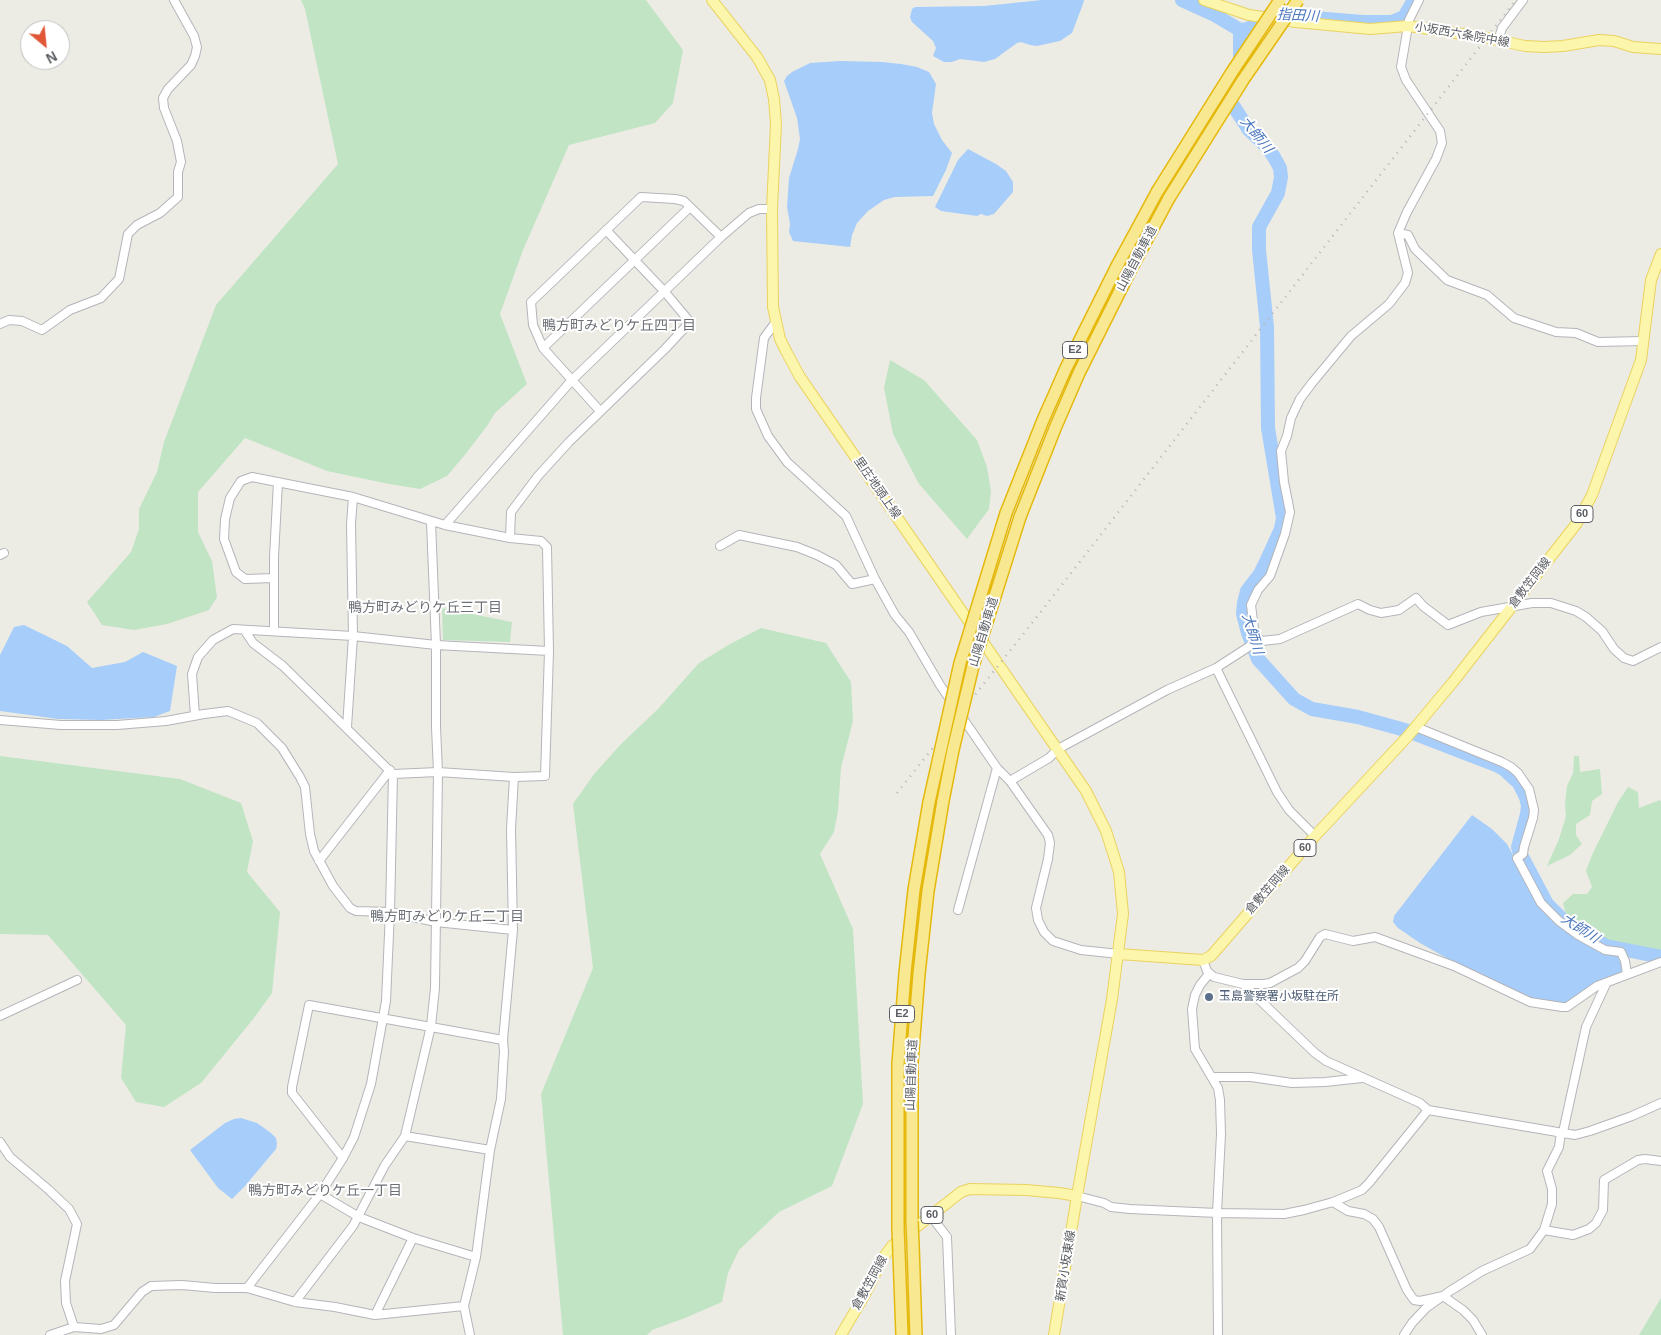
<!DOCTYPE html>
<html>
<head>
<meta charset="utf-8">
<style>
	body { margin:0 }
	#map { position:relative; width:1661px; height:1335px; overflow:hidden; background:#edece4; font-family:Helvetica,sans-serif }
	canvas { display:block }
	.north { position:absolute; left:20px; top:20px; width:50px; height:50px; box-sizing:border-box; background:#fff; border:1px solid #bebfc1; border-radius:50%; rotate:152deg; font-size:14px; font-weight:700; line-height:20px; text-align:center; color:#5c5e63 }
	.north::after { content:''; display:block; margin:auto; width:18px; height:22px; background:#e05637; clip-path:polygon(50% 0,100% 100%,50% 72%,0 100%) }
</style>
</head>
<body>
<div id="map">
<canvas width="1661" height="1335"></canvas>
<div class="north">N</div>
</div>
<script>
const ctx = document.querySelector('canvas').getContext('2d');
ctx.lineJoin = 'round';
function fillPath(path, color) {
  ctx.fillStyle = color;
  ctx.fill(path, 'evenodd');
}
function toPath(rows) {
  const path = new Path2D();
  for (const r of rows) {
    path.moveTo(r[0], r[1]);
    for (let i = 2; i < r.length; i += 2) path.lineTo(r[i], r[i + 1]);
  }
  return path;
}
function strokePath(path, color, width, dash) {
  ctx.strokeStyle = color;
  ctx.lineWidth = width;
  ctx.lineCap = dash ? 'butt' : 'round';
  ctx.setLineDash(dash || []);
  ctx.stroke(path);
}
function write(font, color, halo, rows, align = 'center') {
  ctx.font = font + ' Helvetica,"Noto Sans JP",sans-serif';
  ctx.lineWidth = 4;
  ctx.setLineDash([]);
  ctx.textBaseline = 'middle';
  ctx.strokeStyle = halo;
  ctx.fillStyle = color;
  for (const [text, x, y, turn = 0] of rows) {
    ctx.save();
    ctx.translate(x, y);
    ctx.rotate((+turn || 0) * Math.PI / 180);
    ctx.textAlign = isNaN(turn) ? turn : align;
    if (halo) ctx.strokeText(text, 0, 0);
    ctx.fillText(text, 0, 0);
    ctx.restore();
  }
}
fillPath(toPath([
	[301,0,646,0,683,50,673,103,655,123,569,145,523,250,500,314,527,384,495,413,487,426,464,456,447,476,420,489,384,483,327,471,245,438,198,492,198,532,212,561,217,597,209,610,167,624,134,630,102,625,87,602,131,552,139,529,139,509,157,472,164,442,216,305,338,164,305,9],
	[890,360,924,380,977,440,987,467,991,491,989,509,967,539,919,484,893,434,884,388],
	[442,608,512,622,510,642,443,640],
	[761,628,826,643,851,682,853,721,841,768,838,811,834,832,820,854,853,929,863,1104,832,1186,779,1212,739,1250,728,1273,722,1302,685,1318,652,1330,647,1335,563,1335,541,1094,593,968,573,804,594,774,621,744,658,709,699,663,730,644],
	[0,756,180,779,241,803,253,841,247,872,280,912,272,993,254,1018,201,1083,164,1107,136,1102,121,1078,126,1025,48,935,0,934],
	[1574,756,1579,756,1580,772,1600,769,1602,794,1592,801,1590,815,1576,824,1576,835,1582,844,1570,855,1547,866,1559,839,1566,816,1565,803,1567,786,1573,773],
	[1628,787,1638,792,1639,808,1660,800,1661,802,1661,950,1660,951,1609,943,1567,919,1563,903,1573,894,1587,894,1592,887,1586,871,1592,855,1618,802],
	[1661,1298,1661,1335,1639,1335]
]), '#c1e4c5');
fillPath(toPath([
	[1042,0,1084,0,1083,4,1072,33,1060,41,1037,46,1030,45,1021,42,1017,43,995,59,984,62,960,59,952,62,944,62,933,56,936,48,933,41,912,22,910,17,912,9,915,7,984,6],
	[840,61,883,62,901,64,917,67,929,72,936,84,932,113,934,124,942,140,952,153,946,170,933,196,895,197,884,200,868,211,857,223,852,235,850,247,793,241,789,232,790,224,787,207,789,178,798,149,800,139,797,118,784,81,787,76,792,72,810,63],
	[968,149,996,164,1006,171,1013,182,1013,192,994,214,987,216,981,214,977,216,941,211,935,207,958,160],
	[24,625,67,646,92,668,125,662,143,652,177,666,170,711,154,717,101,720,58,719,0,711,0,655,14,627],
	[1472,815,1492,829,1507,844,1539,903,1603,952,1618,956,1624,972,1594,985,1566,1004,1535,1001,1457,964,1420,943,1398,928,1393,922,1394,916],
	[241,1118,257,1123,271,1133,276,1138,277,1144,276,1149,245,1186,232,1199,218,1188,190,1150,225,1123,234,1119]
]), '#a7cdfa');
strokePath(toPath([
	[1182,0,1213,14,1240,30,1248,29,1274,12,1302,17,1363,22,1392,22,1404,17,1414,0],
	[1240,30,1240,63,1229,84,1227,96,1249,130,1267,147,1274,157,1280,168,1281,177,1278,193,1259,227,1259,250,1267,327,1268,428,1283,518,1281,529,1266,562,1260,574,1247,591,1244,603,1243,614,1248,633,1258,659,1294,699,1312,709,1358,717,1405,730,1496,765,1505,770,1519,783,1526,797,1528,806,1527,814,1518,847,1519,851,1547,904,1563,920,1606,946,1661,957]
]), '#a7cdfa', 14);
const minor = toPath([
	[1498,41,1502,28,1523,0],
	[1398,233,1408,235,1415,249,1447,280,1487,295,1514,318,1556,332,1576,333,1598,342,1644,341],
	[775,323,764,338,756,398,756,409,768,436,787,462,846,516,875,579,895,615,909,632,940,685,997,768,1010,781,1048,835,1050,843,1048,859,1036,908,1038,920,1044,932,1053,941,1081,950,1119,954],
	[0,324,9,320,22,321,42,330,70,310,101,298,119,279,128,234,137,225,160,213,178,197,178,172,181,162,177,141,164,108,163,98,168,89,191,65,195,56,197,47,194,36,174,0],
	[543,348,690,207],
	[600,411,543,348,533,325,531,302,641,197,675,199,684,201,721,237],
	[445,525,572,380,721,237,749,213,759,209,772,209],
	[510,538,511,512,538,476,569,442,665,349,690,322,664,291,606,230],
	[720,546,739,535,797,547,817,555,836,565,852,584,875,579],
	[0,555,4,553],
	[274,578,245,579,236,572,224,539,225,519,230,498,241,481,252,477,353,497,445,525,510,538,541,541,547,547,549,651,545,776,514,777,438,772,393,774],
	[245,631,253,643,283,666,393,774,390,912,386,1001,371,1084,354,1137,343,1158,320,1194,247,1288],
	[274,631,274,557,278,482],
	[1258,638,1254,629,1251,605,1258,590,1270,576,1285,534,1290,512,1284,482,1281,451,1287,436,1291,418,1300,399,1312,383,1351,336,1389,304,1405,283,1408,273,1398,233,1407,212,1436,159,1442,143,1440,131,1406,80,1401,67,1409,20,1419,0],
	[1216,668,1277,792,1289,810,1315,836],
	[195,715,192,674,198,657,213,640,233,629,353,636,436,645,549,651],
	[0,720,61,725,117,725,166,721,204,714,228,711,257,723,282,748,300,777,305,787,310,834,314,851,333,886,350,908,356,911,390,912,436,922,513,930],
	[347,727,353,636,351,524,353,497],
	[1416,727,1502,762,1511,767,1518,773,1529,789,1534,810,1533,818,1524,847,1523,854,1517,858,1541,903,1559,921,1578,935,1605,950,1621,952,1625,961,1627,974],
	[1010,781,1049,758,1058,749,1167,690,1216,668,1250,646,1258,638,1262,641,1280,639,1358,604,1370,610,1381,613,1399,610,1416,598,1423,606,1448,625,1481,612,1532,603,1551,603,1576,611,1586,617,1602,631,1614,649,1624,658,1633,661,1661,647],
	[319,861,390,770],
	[958,910,997,768],
	[1203,960,1207,971,1214,977,1243,984,1315,1053,1326,1061,1420,1103,1428,1110,1575,1135,1590,1131,1632,1116,1661,1103],
	[1209,974,1200,985,1195,995,1192,1009,1195,1049,1218,1088,1220,1100,1221,1134,1217,1213,1218,1335],
	[1243,984,1264,984,1270,983,1298,968,1305,961,1320,937,1325,934,1353,941,1375,937,1454,966,1530,1002,1562,1007,1567,1007,1597,986,1661,962],
	[0,1016,77,980],
	[1212,1077,1251,1077,1292,1083,1325,1082,1362,1078],
	[1561,1132,1559,1147,1547,1171,1552,1189,1552,1204,1544,1230,1573,1235,1589,1229,1596,1223,1603,1210,1604,1180,1638,1160,1645,1159,1661,1161],
	[1563,1132,1586,1027,1606,984],
	[405,1136,490,1150],
	[0,1142,10,1157,49,1190,69,1209,77,1224,65,1281,66,1303,74,1327],
	[343,1158,292,1093,292,1087,309,1005,503,1040],
	[320,1194,359,1217,413,1238,476,1257],
	[1077,1196,1104,1203,1111,1207,1130,1209,1217,1213,1284,1214,1304,1210,1333,1202,1362,1190,1369,1183,1428,1110],
	[1333,1202,1348,1211,1364,1214,1373,1219,1379,1227,1407,1290,1414,1300,1420,1301,1443,1296,1463,1310,1473,1320,1482,1335],
	[931,1216,947,1237,951,1335],
	[295,1302,353,1226,385,1165,405,1136,431,1026,435,988,438,772,436,727,436,645,431,522],
	[375,1315,413,1238],
	[50,1335,74,1327,101,1329,114,1325,142,1292,151,1286,182,1285,215,1288,247,1288,295,1302,335,1307,375,1315,464,1306],
	[470,1335,464,1306,476,1257,490,1150,501,1099,504,1051,503,1040,513,930,511,829,514,777],
	[1404,1335,1412,1323,1426,1308,1450,1291,1482,1271,1530,1249,1544,1230]
]);
const major = toPath([
	[712,0,757,57,770,80,774,99,776,124,772,209,773,307,780,339,787,353,800,377,1086,791,1106,831,1119,872,1123,914,1112,999,1077,1196,1054,1335],
	[1204,0,1249,15,1296,22,1370,29,1408,26,1483,37,1525,46,1544,47,1563,46,1599,40,1614,41,1633,47,1661,49],
	[1119,954,1203,960,1211,956,1315,836,1408,736,1453,682,1577,523,1592,495,1641,360,1651,280,1661,254],
	[841,1335,864,1296,883,1258,892,1246,961,1192,970,1189,1026,1190,1059,1193,1077,1196]
]);
const highway = toPath([
	[1006,513,1043,420,1066,368,1118,264,1157,192],
	[1020,517,1056,426,1079,373,1130,271,1169,198],
	[912,1221,912,1062,919,974,928,891,943,801],
	[898,1228,898,1064,905,973,914,890,929,802],
	[913,1245,916,1335],
	[899,1254,902,1335]
]);
strokePath(minor, '#b4b5ba', 10);
strokePath(major, '#ead260', 12);
strokePath(highway, '#e5b80c', 14);
strokePath(minor, '#fff', 8);
strokePath(major, '#fbf6ab', 10);
strokePath(highway, '#f7e891', 11);
strokePath(toPath([
	[897,793,1040,613,1516,0]
]), '#b4b5b5', 2.5, [1, 6]);
const highwayBridge = toPath([
	[1157,192,1232,72,1280,0],
	[1169,198,1243,80,1298,0],
	[943,801,953,750,973,666,1020,517],
	[929,802,960,663,1006,513],
	[912,1221,913,1245],
	[898,1228,899,1254]
]);
strokePath(highwayBridge, '#e5b80c', 14, []);
strokePath(highwayBridge, '#f7e891', 11);
for (const [x, y, r, color] of [
	[1209,997,5,"#5c6f8a"]
]) {
  const dot = new Path2D();
  dot.arc(x, y, r, 0, 2 * Math.PI);
  ctx.fillStyle = color;
  ctx.fill(dot);
  strokePath(dot, '#fff', 2);
}
for (const [x, y, w] of [
	[1075,350,25],
	[1582,514,22],
	[1305,848,22],
	[902,1014,25],
	[932,1215,22]
]) {
  const box = new Path2D();
  box.roundRect(x - w / 2, y - 8.5, w, 17, 4);
  ctx.fillStyle = '#fff';
  ctx.fill(box);
  strokePath(box, '#5c5e63', 1);
}
write('bold 11px', '#5c5e63', null, [
	["E2",1075,350],
	["60",1582,514],
	["60",1305,848],
	["E2",902,1014],
	["60",932,1215]
]);
write('12px', '#5c5e63', '#fff', [
	["小坂西六条院中線",1462,35,10],
	["山陽自動車道",1137,259,-62],
	["里庄地頭上線",877,488,55],
	["倉敷笠岡線",1530,583,-52],
	["山陽自動車道",984,632,-73],
	["倉敷笠岡線",1268,890,-49],
	["山陽自動車道",912,1075,-88],
	["新賀小坂東線",1066,1266,-81],
	["倉敷笠岡線",870,1283,-61]
]);
write('12px', '#4e5e75', '#fff', [
	["玉島警察署小坂駐在所",1219,997]
], 'left');
write('italic 14px', '#4a76bd', '#fff', [
	["指田川",1298,16,3],
	["大師川",1256,135,51],
	["大師川",1252,634,73],
	["大師川",1580,929,33]
]);
write('14px', '#6d7075', '#fff', [
	["鴨方町みどりケ丘四丁目",619,326],
	["鴨方町みどりケ丘三丁目",425,608],
	["鴨方町みどりケ丘二丁目",447,917],
	["鴨方町みどりケ丘一丁目",325,1191]
]);
</script>
</body>
</html>
